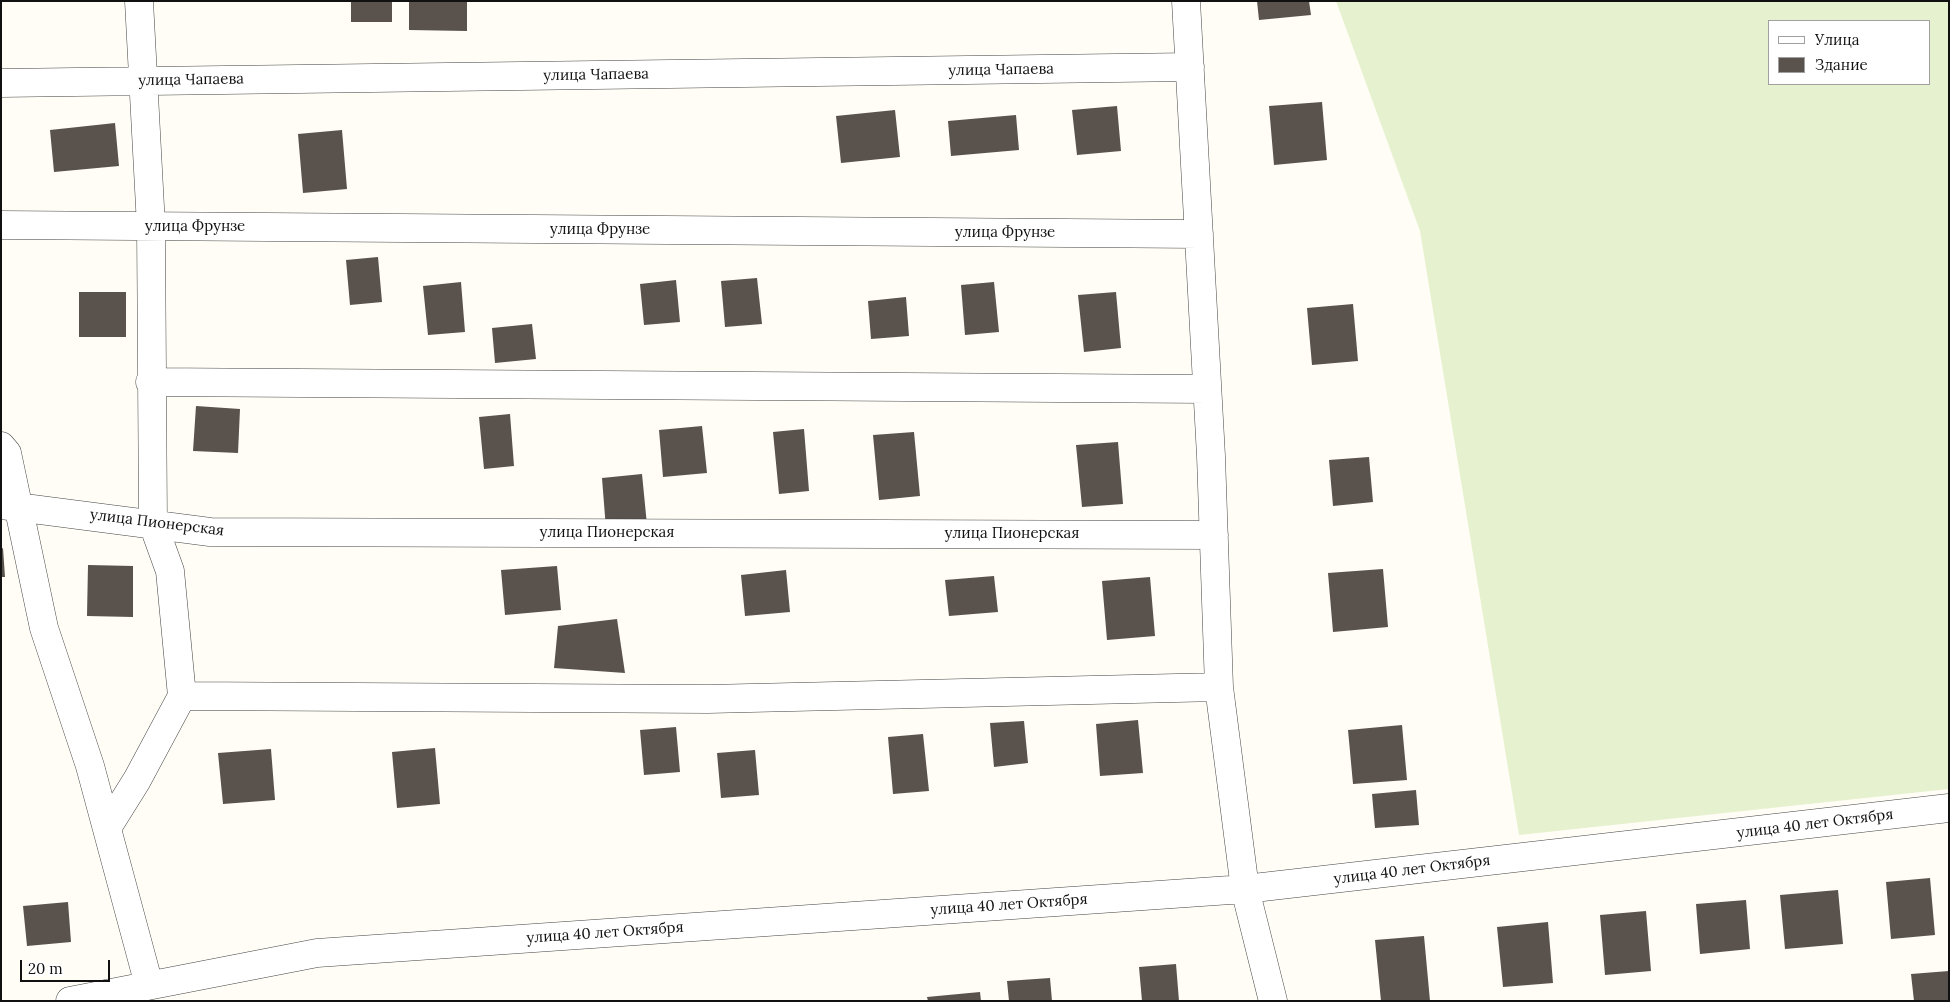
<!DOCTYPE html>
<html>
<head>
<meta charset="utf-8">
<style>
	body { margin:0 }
	#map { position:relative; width:1950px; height:1002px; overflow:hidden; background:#fffdf5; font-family:Lora,serif }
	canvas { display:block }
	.frame { position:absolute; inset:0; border:2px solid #111; pointer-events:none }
	.legend { position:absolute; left:1768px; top:20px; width:162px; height:65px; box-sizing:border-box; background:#fff; border:1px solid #a0a0a0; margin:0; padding:6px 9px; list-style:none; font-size:15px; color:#111 }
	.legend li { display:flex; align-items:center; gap:10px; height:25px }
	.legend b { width:25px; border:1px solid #a0a0a0 }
	.scale { position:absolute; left:20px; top:960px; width:90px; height:22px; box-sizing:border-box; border:2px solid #111; border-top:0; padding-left:6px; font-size:15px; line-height:18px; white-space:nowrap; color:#111; -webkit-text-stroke:4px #fff; paint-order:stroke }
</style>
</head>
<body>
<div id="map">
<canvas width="1950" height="1002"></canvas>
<div class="frame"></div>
<ul class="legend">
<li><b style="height:6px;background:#fff"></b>Улица</li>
<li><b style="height:14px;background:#5a524d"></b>Здание</li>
</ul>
<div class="scale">20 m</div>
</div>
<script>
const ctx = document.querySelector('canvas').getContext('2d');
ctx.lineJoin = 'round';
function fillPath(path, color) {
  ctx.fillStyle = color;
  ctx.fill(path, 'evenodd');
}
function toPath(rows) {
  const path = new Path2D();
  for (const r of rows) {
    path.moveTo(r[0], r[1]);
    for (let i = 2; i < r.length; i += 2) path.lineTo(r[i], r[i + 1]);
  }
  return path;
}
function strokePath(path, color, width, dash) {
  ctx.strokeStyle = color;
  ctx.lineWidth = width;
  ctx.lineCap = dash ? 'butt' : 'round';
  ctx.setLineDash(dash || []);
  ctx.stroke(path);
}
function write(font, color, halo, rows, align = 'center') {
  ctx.font = font + ' Lora,serif';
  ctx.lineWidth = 5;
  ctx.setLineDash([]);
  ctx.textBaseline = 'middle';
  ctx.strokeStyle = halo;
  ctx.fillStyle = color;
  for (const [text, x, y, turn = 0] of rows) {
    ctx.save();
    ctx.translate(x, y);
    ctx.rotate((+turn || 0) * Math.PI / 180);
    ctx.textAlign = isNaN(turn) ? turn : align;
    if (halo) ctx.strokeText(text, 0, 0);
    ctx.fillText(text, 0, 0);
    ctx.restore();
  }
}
fillPath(toPath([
	[1336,1,1949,1,1949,789,1519,835,1420,231],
	[1929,21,1929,84,1769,84,1769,21]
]), '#e6f2cf');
fillPath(toPath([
	[351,1,392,1,392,22,351,22],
	[409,1,467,1,467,31,409,30],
	[1257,1,1309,1,1311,15,1259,20],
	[1322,102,1327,160,1274,165,1269,106],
	[1117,106,1121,151,1077,155,1072,110],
	[895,110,900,157,841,163,836,116],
	[1016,115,1019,150,951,156,948,121],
	[115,123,119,166,54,172,50,130],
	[342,130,347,189,303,193,298,134],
	[378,257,382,302,350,305,346,260],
	[757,278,762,324,725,327,721,281],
	[676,280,680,322,644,325,640,284],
	[461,282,465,332,428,335,423,286],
	[994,282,999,332,965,335,961,285],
	[79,292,126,292,126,337,79,337],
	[1116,292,1121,348,1084,352,1078,295],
	[906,297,909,336,871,339,868,301],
	[1353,304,1358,361,1312,365,1307,308],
	[532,324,536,359,495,363,492,328],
	[196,406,240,409,238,453,193,451],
	[510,414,514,466,484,469,479,417],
	[702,426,707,473,663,477,659,430],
	[804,429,809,491,779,494,773,432],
	[914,432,920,496,879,500,873,435],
	[1118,442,1123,504,1082,507,1076,445],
	[1369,457,1373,502,1333,506,1329,460],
	[642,474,647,525,606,529,602,478],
	[3,548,5,577,1,577,1,549],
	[88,565,133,566,133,617,87,616],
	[557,566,561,610,505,615,501,570],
	[1383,569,1388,627,1333,632,1328,573],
	[786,570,790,612,745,616,741,575],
	[994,576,998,612,949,616,945,580],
	[1150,577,1155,636,1107,640,1102,581],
	[617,619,625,673,554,668,558,626],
	[1138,720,1143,773,1100,776,1096,724],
	[1024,721,1028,763,994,767,990,723],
	[1402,725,1407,780,1353,784,1348,730],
	[676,727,680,772,644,775,640,730],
	[923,734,929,791,893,794,888,737],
	[435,748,440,804,397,808,392,752],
	[271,749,275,800,223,804,218,753],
	[755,750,759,795,721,798,717,753],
	[1416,790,1419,825,1375,828,1372,794],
	[1930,878,1935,935,1891,939,1886,882],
	[1838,890,1843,944,1785,949,1780,895],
	[1746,900,1750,949,1700,954,1696,904],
	[68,902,71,942,27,946,23,906],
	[1646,911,1651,971,1605,975,1600,915],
	[1548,922,1553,983,1503,987,1497,927],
	[1424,936,1430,1001,1381,1001,1375,940],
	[1176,964,1179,1001,1142,1001,1139,967],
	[1949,971,1949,1001,1914,1001,1911,974],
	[1050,978,1052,1001,1009,1001,1007,981],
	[980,992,981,1001,928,1001,927,997]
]), '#5a524d');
const minor = toPath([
	[1186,1,1211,456,1219,687,1245,889,1273,1001],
	[1,83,1190,67],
	[1,225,1199,234],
	[150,382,1207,389],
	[1,446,7,453,44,628,90,766,149,985],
	[1,505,210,532,1214,535],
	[182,696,708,699,1219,687],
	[107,828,137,780,182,696,170,571,153,524,151,226,139,1],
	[70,1001,317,953,1245,889,1949,808]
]);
strokePath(minor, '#444', 29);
strokePath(minor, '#fff', 28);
write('15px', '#111', '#fff', [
	["улица Чапаева",1001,70,-1],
	["улица Чапаева",596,75,-1],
	["улица Чапаева",191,80,-1],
	["улица Фрунзе",195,227],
	["улица Фрунзе",600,230],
	["улица Фрунзе",1005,233],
	["улица Пионерская",157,523,7],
	["улица Пионерская",607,533],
	["улица Пионерская",1012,534],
	["улица 40 лет Октября",1815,824,-7],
	["улица 40 лет Октября",1412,870,-7],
	["улица 40 лет Октября",1009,905,-4],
	["улица 40 лет Октября",605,933,-4]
]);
</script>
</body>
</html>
